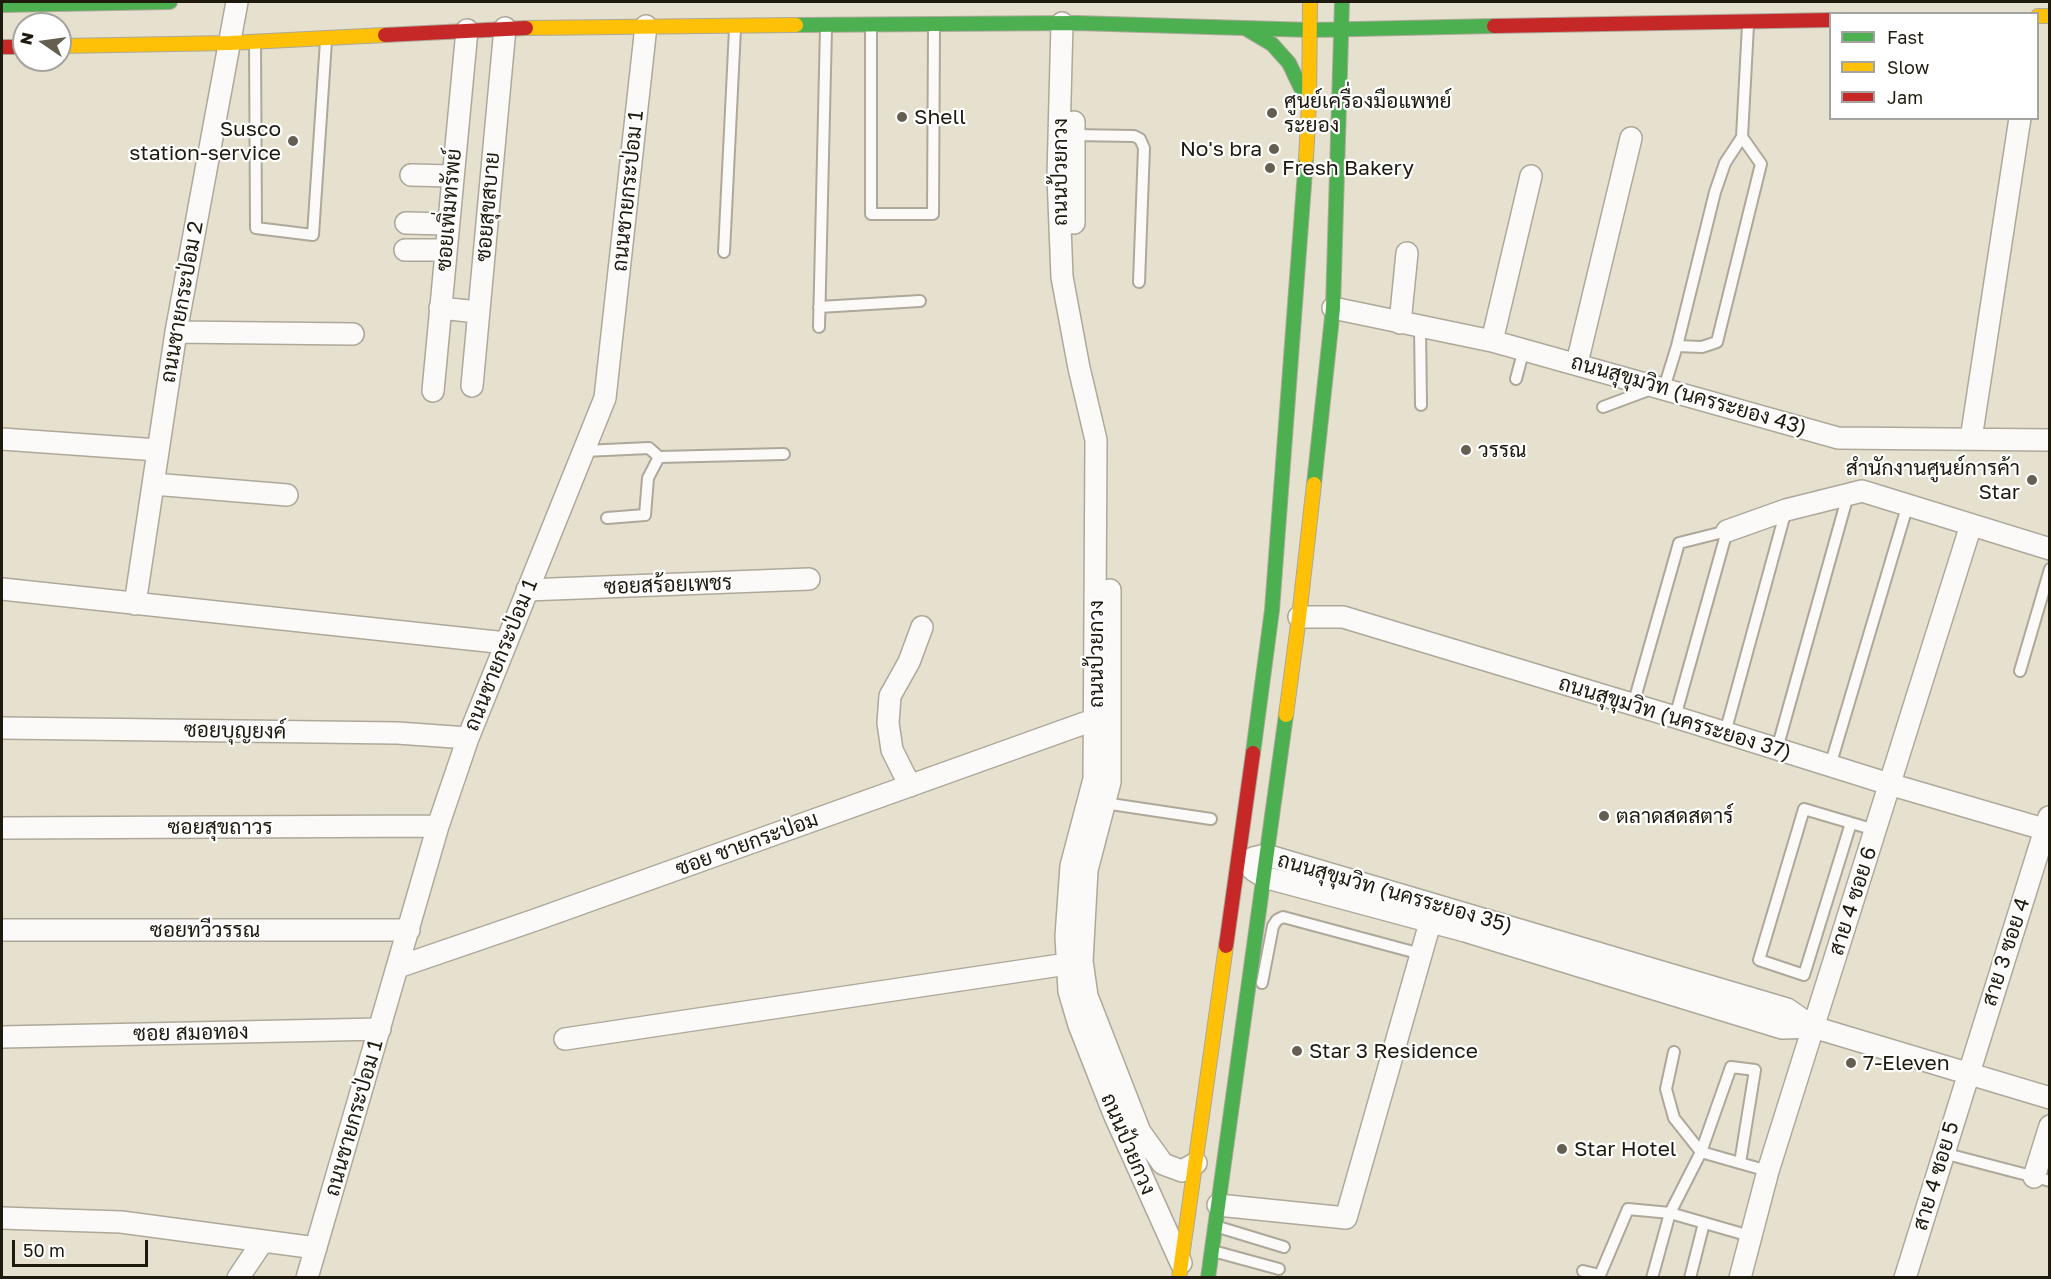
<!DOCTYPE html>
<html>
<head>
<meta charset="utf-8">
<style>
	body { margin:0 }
	#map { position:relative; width:2051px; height:1279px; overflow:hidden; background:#e6e0ce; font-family:"Golos Text",sans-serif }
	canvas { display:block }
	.frame { position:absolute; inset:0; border:3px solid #1e1a0e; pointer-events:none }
	.legend { position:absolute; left:1829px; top:12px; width:210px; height:108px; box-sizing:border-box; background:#fff; border:2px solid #a5a39f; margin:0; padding:8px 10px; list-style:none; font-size:18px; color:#1e1a0e }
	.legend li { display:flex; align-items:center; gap:12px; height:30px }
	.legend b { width:30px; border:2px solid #a5a39f }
	.north { position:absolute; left:12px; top:12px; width:60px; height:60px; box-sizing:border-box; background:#fff; border:2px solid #a5a39f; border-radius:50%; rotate:283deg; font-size:16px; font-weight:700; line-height:24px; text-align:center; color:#1e1a0e }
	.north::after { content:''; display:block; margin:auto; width:21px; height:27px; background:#645f51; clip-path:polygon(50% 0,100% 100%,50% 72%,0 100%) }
	.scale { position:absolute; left:12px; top:1240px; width:136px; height:27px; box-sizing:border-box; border:3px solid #1e1a0e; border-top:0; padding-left:8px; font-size:18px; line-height:21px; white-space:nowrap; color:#1e1a0e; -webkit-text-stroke:4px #fff; paint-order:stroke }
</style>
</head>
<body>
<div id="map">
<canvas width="2051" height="1279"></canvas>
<div class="frame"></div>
<ul class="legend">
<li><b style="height:8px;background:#4caf50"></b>Fast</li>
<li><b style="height:8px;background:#ffc107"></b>Slow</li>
<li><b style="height:8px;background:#c62828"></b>Jam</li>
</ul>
<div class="north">N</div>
<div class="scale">50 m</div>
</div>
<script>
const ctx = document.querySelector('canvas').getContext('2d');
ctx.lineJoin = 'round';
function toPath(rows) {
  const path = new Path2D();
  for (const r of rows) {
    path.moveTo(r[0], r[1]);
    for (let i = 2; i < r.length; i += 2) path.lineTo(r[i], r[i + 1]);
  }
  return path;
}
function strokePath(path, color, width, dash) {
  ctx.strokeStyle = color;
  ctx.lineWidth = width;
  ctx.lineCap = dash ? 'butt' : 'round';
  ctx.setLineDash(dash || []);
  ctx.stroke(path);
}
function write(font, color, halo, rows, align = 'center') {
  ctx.font = font + ' "Golos Text",Sarabun,sans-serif';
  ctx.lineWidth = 4.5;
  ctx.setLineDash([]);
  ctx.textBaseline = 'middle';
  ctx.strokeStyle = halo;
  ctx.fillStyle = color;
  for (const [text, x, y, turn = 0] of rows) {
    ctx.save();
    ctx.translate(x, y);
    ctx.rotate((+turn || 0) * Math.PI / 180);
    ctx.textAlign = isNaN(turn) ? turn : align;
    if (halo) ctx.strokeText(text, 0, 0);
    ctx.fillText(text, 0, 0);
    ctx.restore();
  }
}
const lane = toPath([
	[871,28,871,214,933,214,934,27],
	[255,43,256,228,313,235,326,41],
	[1073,135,1134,136,1140,139,1144,148,1139,282],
	[724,252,735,29],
	[819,307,920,301],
	[1420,326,1421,405],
	[819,327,826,28],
	[1677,346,1702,347,1717,342,1761,164,1742,137],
	[1516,379,1524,349],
	[1664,388,1677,346,1715,192,1725,163,1742,137,1748,25],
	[1603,407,1646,391,1649,384],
	[584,451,649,448,659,457,784,454],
	[607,518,645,515,648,478,659,457],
	[2020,671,2050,569],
	[1633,705,1679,543,1727,531,1675,717],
	[1725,733,1786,510],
	[1777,749,1848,495],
	[1830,766,1908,504],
	[1104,803,1211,819],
	[1851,823,1804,975,1759,960,1804,809,1875,830],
	[1262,983,1273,926,1277,920,1283,917,1421,954],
	[1674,1052,1666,1089,1674,1118,1701,1152,1768,1171],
	[1943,1153,2050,1181],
	[1740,1163,1755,1070,1731,1067,1701,1152,1670,1213,1750,1236],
	[1215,1226,1284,1247],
	[1213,1251,1279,1269],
	[1583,1271,1600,1275,1628,1209,1670,1213,1652,1278],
	[1690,1278,1704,1223]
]);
const street = toPath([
	[1062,23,1058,176,1062,277,1079,368,1096,440,1094,779,1071,866,1066,936,1069,991,1079,1025,1114,1114,1181,1263],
	[411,175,452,176],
	[406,223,448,224],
	[1074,223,1074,122],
	[405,250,445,250],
	[440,308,478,312],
	[1333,308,1492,341,1838,438,2050,440],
	[1400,323,1407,253],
	[176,332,353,334],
	[1492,341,1531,176],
	[1577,363,1631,138],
	[472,386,505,28],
	[433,391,467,30],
	[2,439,158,450],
	[1971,439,2020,118],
	[153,484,287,495],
	[1727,531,1786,510,1862,491,2050,549],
	[2,589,506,643],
	[527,590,809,579],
	[1110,590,1110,782,1087,870,1082,961,1087,996,1140,1132,1163,1164,1182,1171,1196,1163],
	[135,604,176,332,237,2],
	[1299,617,1343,617,1675,717,1889,784,2050,831],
	[2,728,397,733,468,738],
	[910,786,892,750,888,723,890,696,909,662,922,627],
	[2,828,438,826],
	[1253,858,1266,855,1787,1009,1813,1027],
	[1253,870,1264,877,1465,931,1782,1028,1813,1027,2050,1098],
	[2,930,409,930],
	[398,967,535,920,1096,719],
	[2,1037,380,1029],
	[565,1039,1067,964],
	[2034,1177,2050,1126],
	[1218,1205,1346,1218,1434,909],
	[2,1218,121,1222,316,1248],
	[238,1278,263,1241],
	[307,1278,438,826,468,738,605,398,646,26],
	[1740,1278,1768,1171,1971,525],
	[1905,1278,2049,817]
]);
const fast = toPath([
	[2,5,170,2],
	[796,25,1076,23,1311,30,1494,26],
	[1245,28,1272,44,1289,63,1309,105],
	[1314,484,1333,308,1342,2],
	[1253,753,1272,610,1306,158],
	[1208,1278,1286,715]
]);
const slow = toPath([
	[2038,16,2050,16],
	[526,28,796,25],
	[60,46,230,43,385,35],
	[1306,158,1309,105,1310,2],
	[1286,715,1299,617,1314,484],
	[1179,1278,1226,946]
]);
const jam = toPath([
	[1494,26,1830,20],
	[385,35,526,28],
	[2,47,24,47],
	[1226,946,1253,753]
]);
strokePath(lane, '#ada89a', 14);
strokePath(street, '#ada89a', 24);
strokePath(fast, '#ada89a', 16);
strokePath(slow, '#ada89a', 16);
strokePath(jam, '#ada89a', 16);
strokePath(lane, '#fbfaf8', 10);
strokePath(street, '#fbfaf8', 21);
strokePath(fast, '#4caf50', 14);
strokePath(slow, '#ffc107', 14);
strokePath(jam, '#c62828', 14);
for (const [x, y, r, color] of [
	[1272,113,6,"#645f51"],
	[902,117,6,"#645f51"],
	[293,141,6,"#645f51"],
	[1274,149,6,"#645f51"],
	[1270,168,6,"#645f51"],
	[1466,450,6,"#645f51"],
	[2032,480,6,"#645f51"],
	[1604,816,6,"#645f51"],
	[1297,1051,6,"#645f51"],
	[1851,1063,6,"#645f51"],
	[1562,1149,6,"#645f51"]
]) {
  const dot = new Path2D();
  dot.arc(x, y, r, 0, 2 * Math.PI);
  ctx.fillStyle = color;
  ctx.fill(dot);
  strokePath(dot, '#fff', 2);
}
write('21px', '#1e1a0e', '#fff', [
	["ศูนย์เครื่องมือแพทย์",1284,101],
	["ระยอง",1284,125],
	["Shell",914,117],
	["Susco",281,129,"right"],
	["station-service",281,153,"right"],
	["No's bra",1262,149,"right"],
	["Fresh Bakery",1282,168],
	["วรรณ",1478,450],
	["สำนักงานศูนย์การค้า",2020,468,"right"],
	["Star",2020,492,"right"],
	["ตลาดสดสตาร์",1616,816],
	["Star 3 Residence",1309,1051],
	["7-Eleven",1863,1063],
	["Star Hotel",1574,1149]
], 'left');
write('21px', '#1e1a0e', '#fff', [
	["ถนนป้วยกวง",1060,172,-90],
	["ถนนชายกระป่อม 1",628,191,-84],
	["ซอยสุขสบาย",488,207,-85],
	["ซอยเพิ่มทรัพย์",449,210,-85],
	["ถนนชายกระป่อม 2",182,302,-80],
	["ถนนสุขุมวิท (นครระยอง 43)",1689,395,16],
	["ซอยสร้อยเพชร",668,585,-2],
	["ถนนป้วยกวง",1096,654,-90],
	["ถนนชายกระป่อม 1",501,655,-68],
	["ถนนสุขุมวิท (นครระยอง 37)",1675,718,17],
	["ซอยบุญยงค์",235,731,1],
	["ซอยสุขถาวร",220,827],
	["ซอย ชายกระป่อม",747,844,-20],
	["ถนนสุขุมวิท (นครระยอง 35)",1395,893,16],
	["สาย 4 ซอย 6",1853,901,-72],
	["ซอยทวีวรรณ",205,930],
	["สาย 3 ซอย 4",2006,952,-72],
	["ซอย สมอทอง",191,1033,-1],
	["ถนนชายกระป่อม 1",354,1118,-74],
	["ถนนป้วยกวง",1128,1144,67],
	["สาย 4 ซอย 5",1936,1176,-73]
]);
</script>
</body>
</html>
